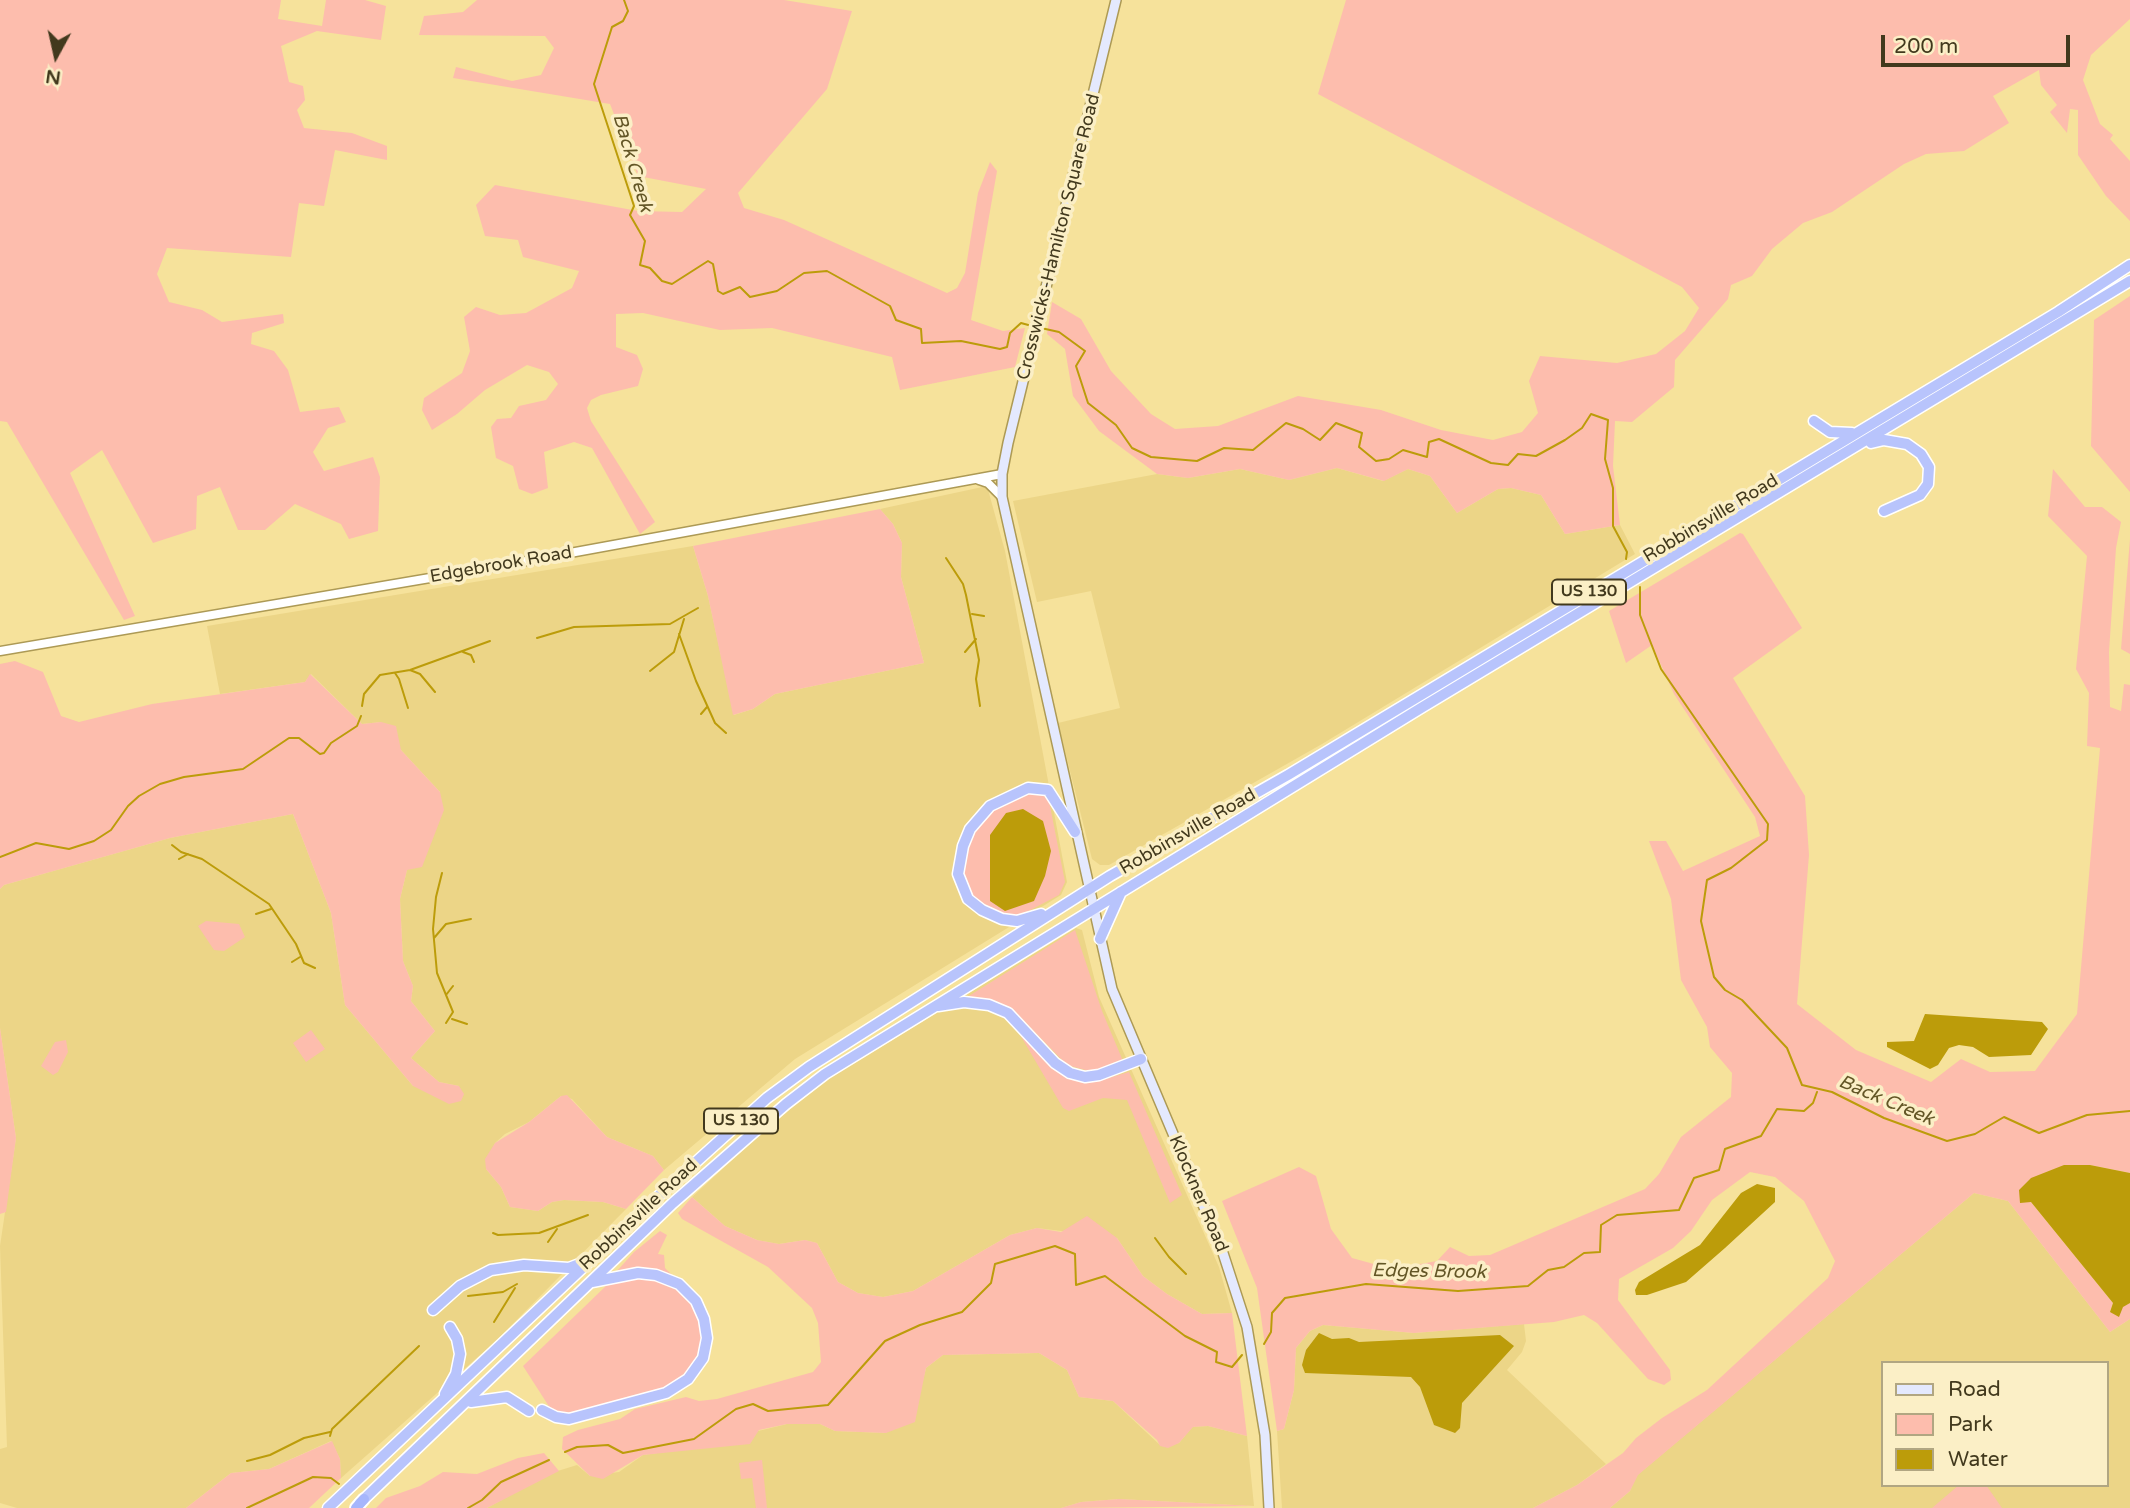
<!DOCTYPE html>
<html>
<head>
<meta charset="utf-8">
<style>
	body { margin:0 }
	#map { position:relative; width:2130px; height:1508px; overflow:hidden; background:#f6e29b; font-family:"Varela Round",sans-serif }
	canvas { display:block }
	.legend { position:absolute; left:1881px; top:1361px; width:228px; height:126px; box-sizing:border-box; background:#fbefc6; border:2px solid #b1a682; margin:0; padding:9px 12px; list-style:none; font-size:21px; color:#42391d }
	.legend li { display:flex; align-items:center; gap:14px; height:35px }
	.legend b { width:35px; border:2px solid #b1a682 }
	.north { position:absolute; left:21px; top:21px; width:70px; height:70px; -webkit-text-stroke:5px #fbefc6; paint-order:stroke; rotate:188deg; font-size:19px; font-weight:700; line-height:28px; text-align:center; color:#42391d }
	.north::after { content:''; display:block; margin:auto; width:24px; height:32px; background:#42391d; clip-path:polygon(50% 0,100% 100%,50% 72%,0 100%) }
	.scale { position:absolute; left:1881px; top:35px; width:189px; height:32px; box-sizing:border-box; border:4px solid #42391d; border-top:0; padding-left:9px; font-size:21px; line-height:24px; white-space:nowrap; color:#42391d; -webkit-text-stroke:5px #fbefc6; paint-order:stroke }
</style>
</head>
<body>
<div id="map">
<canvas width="2130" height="1508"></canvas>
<ul class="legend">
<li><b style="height:9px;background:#e4e9fe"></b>Road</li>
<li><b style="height:19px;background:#fdbdad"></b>Park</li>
<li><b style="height:19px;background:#bc9c0a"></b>Water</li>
</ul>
<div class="north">N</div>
<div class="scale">200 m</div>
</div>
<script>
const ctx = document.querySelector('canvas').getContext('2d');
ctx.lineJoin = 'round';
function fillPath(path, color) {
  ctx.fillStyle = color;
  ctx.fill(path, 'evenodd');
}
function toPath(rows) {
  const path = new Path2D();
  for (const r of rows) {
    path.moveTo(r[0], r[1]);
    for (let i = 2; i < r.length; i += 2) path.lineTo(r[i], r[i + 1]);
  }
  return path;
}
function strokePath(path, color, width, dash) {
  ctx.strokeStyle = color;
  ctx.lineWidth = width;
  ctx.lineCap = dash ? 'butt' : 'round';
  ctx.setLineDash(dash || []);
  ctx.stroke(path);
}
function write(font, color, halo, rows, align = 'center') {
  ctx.font = font + ' "Varela Round",sans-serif';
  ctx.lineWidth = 7;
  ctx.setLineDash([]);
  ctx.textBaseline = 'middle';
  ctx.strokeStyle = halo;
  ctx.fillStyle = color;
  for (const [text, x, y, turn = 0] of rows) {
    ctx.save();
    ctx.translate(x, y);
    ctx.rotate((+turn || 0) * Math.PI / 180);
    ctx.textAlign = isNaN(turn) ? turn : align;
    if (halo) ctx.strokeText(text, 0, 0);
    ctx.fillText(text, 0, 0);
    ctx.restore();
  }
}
fillPath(toPath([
	[1337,468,1383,481,1408,469,1430,476,1457,513,1498,489,1511,488,1541,495,1565,534,1620,525,1635,554,1322,744,1109,865,1100,865,1092,859,1058,723,1120,708,1091,591,1037,602,1013,501,1157,474,1188,478,1240,469,1289,480],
	[987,486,1005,551,1067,882,1061,895,795,1059,664,1170,653,1156,607,1137,572,1099,561,1096,529,1122,505,1134,495,1143,486,1169,501,1187,510,1207,538,1211,552,1202,564,1200,603,1202,626,1209,496,1341,341,1478,340,1459,331,1441,269,1469,231,1473,186,1508,17,1508,0,1503,0,1449,7,1447,0,1246,16,1138,0,1028,0,889,4,885,170,838,293,814,331,913,345,1005,413,1086,459,1086,439,1082,411,1058,435,1031,411,1001,413,986,403,961,400,899,407,870,440,792,401,750,381,722,362,724,311,674,305,682,220,694,207,626,693,546,708,596,734,715,753,709,775,694,924,663,901,577,902,543,893,524,880,509],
	[1076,928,1082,930,1099,997,1219,1267,1232,1313,1202,1314,1167,1294,1143,1276,1117,1238,1037,1228,1010,1235,913,1291,883,1297,858,1293,838,1282,817,1243,805,1240,779,1244,757,1240,725,1226,692,1197,767,1128,828,1079],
	[1974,1193,2008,1201,2110,1332,2130,1319,2130,1508,1610,1508,1630,1491,1637,1475],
	[1883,1363,2107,1363,2107,1485,1883,1485],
	[1524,1324,1526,1341,1522,1352,1507,1370,1606,1464,1577,1485,1533,1508,1282,1508,1277,1431,1284,1429,1294,1390,1296,1348,1310,1331,1323,1325,1414,1333],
	[1039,1353,1067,1370,1079,1397,1113,1401,1161,1446,1179,1443,1192,1427,1208,1426,1247,1436,1254,1506,1119,1499,1081,1502,1061,1508,487,1508,548,1474,577,1465,590,1476,619,1472,643,1455,680,1450,787,1424,820,1424,835,1431,886,1433,923,1380,926,1368,943,1355]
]), '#ecd587');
fillPath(toPath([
	[0,0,281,0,278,19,322,26,326,0,365,0,386,6,381,40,317,31,281,46,289,82,303,86,305,100,297,110,304,128,352,133,387,146,387,160,335,150,324,206,299,203,291,257,167,248,157,274,169,302,202,310,222,322,283,314,284,323,252,333,251,344,274,351,288,370,300,412,339,407,346,422,328,428,313,452,324,471,373,457,380,477,378,531,349,539,341,524,295,504,265,530,238,530,220,487,197,496,196,529,153,543,102,450,70,473,135,616,124,620,7,422,0,421],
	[477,0,784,0,852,11,827,89,738,193,744,208,784,220,947,293,957,288,965,273,978,193,990,162,997,171,971,320,1003,331,1025,328,1015,367,900,390,892,357,772,328,720,330,643,313,616,314,616,347,637,355,643,369,638,386,601,395,591,400,587,408,591,421,655,522,640,534,592,448,574,442,544,452,548,488,532,494,519,489,513,466,496,458,491,427,497,419,511,418,519,406,546,400,558,384,549,372,527,365,485,390,457,414,432,430,422,410,424,398,462,373,470,351,464,317,476,307,500,315,526,313,572,288,579,271,523,257,518,240,485,236,476,205,495,185,638,211,682,212,706,189,638,176,610,104,453,78,456,67,512,81,541,75,554,48,545,36,419,35,424,16,463,12],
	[1346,0,2130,0,2130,19,2091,55,2083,80,2100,124,2113,135,2110,139,2130,161,2130,221,2106,196,2078,155,2078,110,2070,109,2067,133,2050,112,2057,105,2041,85,2039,70,1993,96,2009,123,1964,151,1926,154,1904,164,1832,212,1803,223,1772,249,1752,276,1731,285,1728,299,1675,360,1674,387,1632,422,1615,421,1613,466,1620,525,1565,534,1541,495,1511,488,1498,489,1457,513,1430,476,1408,469,1384,481,1337,468,1289,480,1240,469,1188,478,1157,474,1099,431,1073,396,1065,349,1047,334,1052,302,1081,319,1111,371,1151,414,1175,429,1218,426,1298,396,1381,410,1441,430,1493,440,1522,432,1538,413,1529,381,1540,356,1617,363,1656,354,1685,331,1699,308,1682,287,1318,94],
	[2130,296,2130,492,2091,446,2094,320],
	[2053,469,2085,507,2102,507,2121,522,2116,548,2109,652,2110,707,2121,711,2124,684,2130,685,2130,1173,2090,1165,2064,1165,2031,1202,2113,1303,2110,1312,2130,1303,2130,1319,2110,1332,2008,1201,1974,1193,1638,1475,1630,1491,1610,1508,1533,1508,1577,1485,1623,1453,1636,1438,1662,1418,1707,1390,1828,1278,1835,1261,1804,1201,1775,1177,1750,1172,1712,1200,1691,1231,1673,1248,1619,1279,1618,1300,1670,1370,1671,1380,1664,1385,1648,1379,1597,1323,1584,1315,1554,1322,1414,1333,1323,1325,1310,1331,1296,1348,1294,1390,1284,1429,1277,1431,1257,1288,1222,1201,1299,1167,1316,1176,1331,1229,1352,1258,1392,1269,1437,1261,1450,1247,1469,1256,1490,1255,1645,1189,1659,1174,1681,1137,1731,1097,1732,1073,1710,1047,1707,1027,1681,980,1671,899,1649,841,1666,841,1683,871,1760,836,1755,817,1674,694,1652,645,1626,663,1609,611,1740,533,1743,534,1802,628,1733,678,1805,796,1809,855,1797,1004,1856,1050,1931,1082,1961,1059,1990,1072,2035,1071,2077,1014,2100,748,2087,746,2089,693,2076,669,2087,556,2048,516],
	[880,509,893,524,902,543,901,577,924,663,775,694,753,709,733,715,708,596,693,546],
	[2130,539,2130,654,2121,649],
	[15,661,43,672,61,716,79,722,152,704,305,682,310,674,362,724,381,722,396,726,401,750,440,792,444,810,422,867,407,870,400,899,403,961,413,986,411,1001,435,1031,411,1058,439,1082,459,1086,464,1094,461,1101,449,1104,413,1086,345,1005,331,913,293,814,170,838,4,885,0,889,0,664],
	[1028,792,1041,793,1049,801,1065,882,1059,895,1019,916,999,915,978,903,967,888,962,868,967,844,981,821,1004,801],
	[206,921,239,924,245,937,224,951,214,950,198,926],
	[1075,930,1102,1011,1123,1061,1093,1072,1067,1065,1020,1017,995,1004,964,999],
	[0,1028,16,1138,6,1212,0,1214],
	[311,1030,325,1049,306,1062,293,1043],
	[1019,1033,1025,1033,1057,1069,1075,1080,1094,1082,1129,1072,1182,1195,1170,1203,1127,1100,1103,1098,1069,1111,1063,1108],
	[66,1040,68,1052,58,1072,53,1075,41,1066,55,1042],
	[567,1095,607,1137,653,1156,664,1170,626,1209,603,1202,564,1200,552,1202,538,1211,510,1207,501,1187,486,1169,485,1159,495,1143,529,1122,561,1096],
	[692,1197,725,1226,757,1240,779,1244,805,1240,817,1243,838,1282,858,1293,883,1297,913,1291,1010,1235,1037,1228,1061,1232,1087,1216,1117,1238,1143,1276,1167,1294,1202,1314,1232,1313,1247,1436,1208,1426,1193,1427,1179,1443,1168,1448,1160,1446,1157,1440,1113,1401,1079,1397,1067,1370,1039,1353,943,1355,926,1368,915,1422,886,1433,835,1431,820,1424,787,1424,759,1430,750,1444,643,1455,603,1479,590,1476,562,1449,563,1437,578,1430,620,1419,635,1409,686,1397,699,1401,717,1399,813,1372,821,1362,818,1323,812,1308,768,1267,682,1219,678,1213],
	[660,1231,667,1235,658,1254,664,1255,665,1268,675,1278,629,1270,616,1272,634,1252],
	[651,1277,680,1290,698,1313,703,1333,696,1362,682,1379,663,1390,566,1415,550,1408,523,1366,608,1284,626,1278],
	[332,1441,340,1459,341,1478,309,1508,186,1508,231,1473,269,1469],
	[544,1453,559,1471,487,1508,376,1508,386,1498,420,1486,443,1472,477,1474,518,1458],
	[762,1460,767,1508,756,1508,752,1478,741,1479,739,1463],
	[1959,1485,1986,1485,2002,1508,1932,1508],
	[1119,1499,1254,1506,1061,1508,1081,1502]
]), '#fdbdad');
fillPath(toPath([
	[1023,809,1043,821,1051,851,1045,876,1034,901,1005,911,990,901,990,835,1006,813],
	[1925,1014,2042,1022,2048,1029,2031,1055,1989,1057,1973,1047,1959,1045,1949,1048,1938,1065,1930,1069,1887,1047,1887,1042,1914,1041],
	[2064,1165,2090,1165,2130,1173,2130,1303,2123,1307,2119,1317,2110,1312,2113,1303,2031,1202,2020,1203,2019,1190,2031,1178],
	[1757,1184,1775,1188,1775,1202,1725,1248,1686,1282,1647,1295,1636,1295,1635,1290,1639,1282,1700,1245,1741,1193],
	[1319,1333,1332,1339,1349,1338,1359,1342,1500,1335,1514,1346,1462,1403,1460,1428,1455,1433,1434,1425,1420,1387,1411,1377,1305,1373,1302,1365,1306,1350]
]), '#bc9c0a');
strokePath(toPath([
	[624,0,628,11,623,21,612,27,594,84,634,206,630,215,645,241,640,265,650,268,662,281,672,284,708,261,713,264,718,291,723,294,740,287,750,297,777,291,804,273,827,271,890,306,896,320,921,329,922,343,961,341,1000,349,1007,347,1010,333,1021,323,1032,326],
	[1041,328,1059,332,1085,351,1076,366,1088,403,1116,425,1132,448,1151,457,1197,461,1224,448,1253,450,1286,423,1303,429,1320,440,1336,423,1362,433,1359,447,1376,461,1389,459,1403,450,1427,457,1429,442,1439,439,1491,463,1508,465,1518,454,1536,456,1565,440,1582,428,1591,414,1608,420,1605,459,1613,488,1613,526,1627,552,1626,559],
	[946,558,963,584,966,595,979,660,976,679,980,706],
	[1640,587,1640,615,1661,669,1768,824,1767,840,1731,868,1707,880,1701,921,1714,977,1725,990,1742,1000,1787,1048,1802,1085,1832,1092,1884,1118,1947,1141,1975,1134,2004,1117,2039,1133,2087,1115,2130,1111],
	[972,614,984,616],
	[679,634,696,681,715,723,726,733],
	[537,638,574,627,670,624,698,608],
	[463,652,471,655,474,662],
	[965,652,976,639],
	[410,670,420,674,435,692],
	[650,671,674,652,684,619],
	[395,673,399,679,408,708],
	[362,706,364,694,380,675,410,670,490,641],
	[701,714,707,707],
	[172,845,181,852,202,859,269,904,296,944,304,963,315,968],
	[0,857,36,843,69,849,94,841,111,830,128,806,139,796,160,784,184,777,243,769,289,738,299,738,320,754,324,753,331,743,357,726,361,716],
	[179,859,188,854],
	[442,873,436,897,433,929,437,973,453,1012,446,1023],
	[256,914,271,909],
	[434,938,446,924,471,919],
	[292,962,300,957],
	[446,995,453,986],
	[452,1019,467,1024],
	[493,1233,498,1235,539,1233,588,1215],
	[1155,1238,1169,1257,1186,1274],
	[548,1242,557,1229],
	[468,1296,503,1292,517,1284],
	[494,1322,515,1288],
	[1264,1344,1271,1332,1272,1313,1285,1298,1366,1284,1458,1291,1528,1286,1548,1270,1564,1267,1584,1253,1600,1252,1601,1225,1617,1215,1679,1210,1694,1178,1719,1170,1725,1149,1761,1136,1777,1109,1804,1111,1813,1103,1817,1092],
	[330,1436,332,1429,419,1346],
	[565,1452,577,1447,608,1445,623,1453,694,1439,736,1409,753,1404,768,1411,828,1405,885,1341,920,1325,962,1312,991,1283,995,1264,1055,1246,1075,1254,1076,1285,1105,1276,1185,1336,1217,1352,1216,1362,1232,1367,1242,1355],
	[247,1461,270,1455,304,1438,330,1432],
	[247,1508,313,1477,331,1478,339,1484],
	[468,1508,482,1500,501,1482,549,1460]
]), '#bc9c0a', 2);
const tertiary = toPath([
	[979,480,988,483,1002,497],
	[0,651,477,570,1002,474]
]);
const secondary = toPath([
	[1116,0,1008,443,1002,474,1002,497,1112,989,1222,1250,1247,1327,1265,1435,1269,1508]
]);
const trunk = toPath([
	[1814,421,1830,432,1852,433],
	[1871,443,1884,440,1907,444,1921,454,1929,467,1928,484,1920,495,1884,511],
	[1041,914,1017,921,1002,919,982,910,968,899,958,874,963,846,970,829,990,806,1028,788,1048,790,1075,832],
	[1100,939,1121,892],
	[938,1006,964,1002,989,1005,1008,1013,1055,1063,1070,1073,1085,1077,1099,1075,1141,1059],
	[433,1310,460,1286,491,1270,524,1265,569,1268,587,1261],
	[445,1394,456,1374,460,1354,457,1339,450,1327],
	[471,1402,507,1397,529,1411],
	[542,1410,556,1417,569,1419,666,1393,688,1379,703,1358,707,1338,704,1319,696,1301,679,1284,656,1275,638,1273,592,1282],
	[360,1503,673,1203,786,1104,825,1074,1421,708,2130,281],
	[328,1508,666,1189,767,1098,809,1067,1110,876,1288,775,2058,312,2130,265]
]);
const motorway = toPath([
	[356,1508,364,1499]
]);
strokePath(tertiary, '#ad9a55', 11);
strokePath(secondary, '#ad9a55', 12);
strokePath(trunk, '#fff', 13);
strokePath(motorway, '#fff', 14);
strokePath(tertiary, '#fff', 8);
strokePath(secondary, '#e4e9fe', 9);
strokePath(trunk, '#b8c4fc', 10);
strokePath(motorway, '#a6b6fc', 10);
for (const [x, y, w] of [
	[1589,592,74],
	[741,1121,74]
]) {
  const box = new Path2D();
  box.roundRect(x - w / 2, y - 12.5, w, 25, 5);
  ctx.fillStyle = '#fbefc6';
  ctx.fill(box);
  strokePath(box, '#42391d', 2);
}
write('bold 16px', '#42391d', null, [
	["US 130",1589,592],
	["US 130",741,1121]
]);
write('18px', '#42391d', '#fbefc6', [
	["Crosswicks-Hamilton Square Road",1059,237,-76],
	["Robbinsville Road",1711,519,-31],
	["Edgebrook Road",501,565,-10],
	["Robbinsville Road",1188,832,-30],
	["Klockner Road",1198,1194,67],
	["Robbinsville Road",639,1215,-43]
]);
write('italic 19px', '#635626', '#fbefc6', [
	["Back Creek",632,163,74],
	["Back Creek",1886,1101,23],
	["Edges Brook",1429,1272,1]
]);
</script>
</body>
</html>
